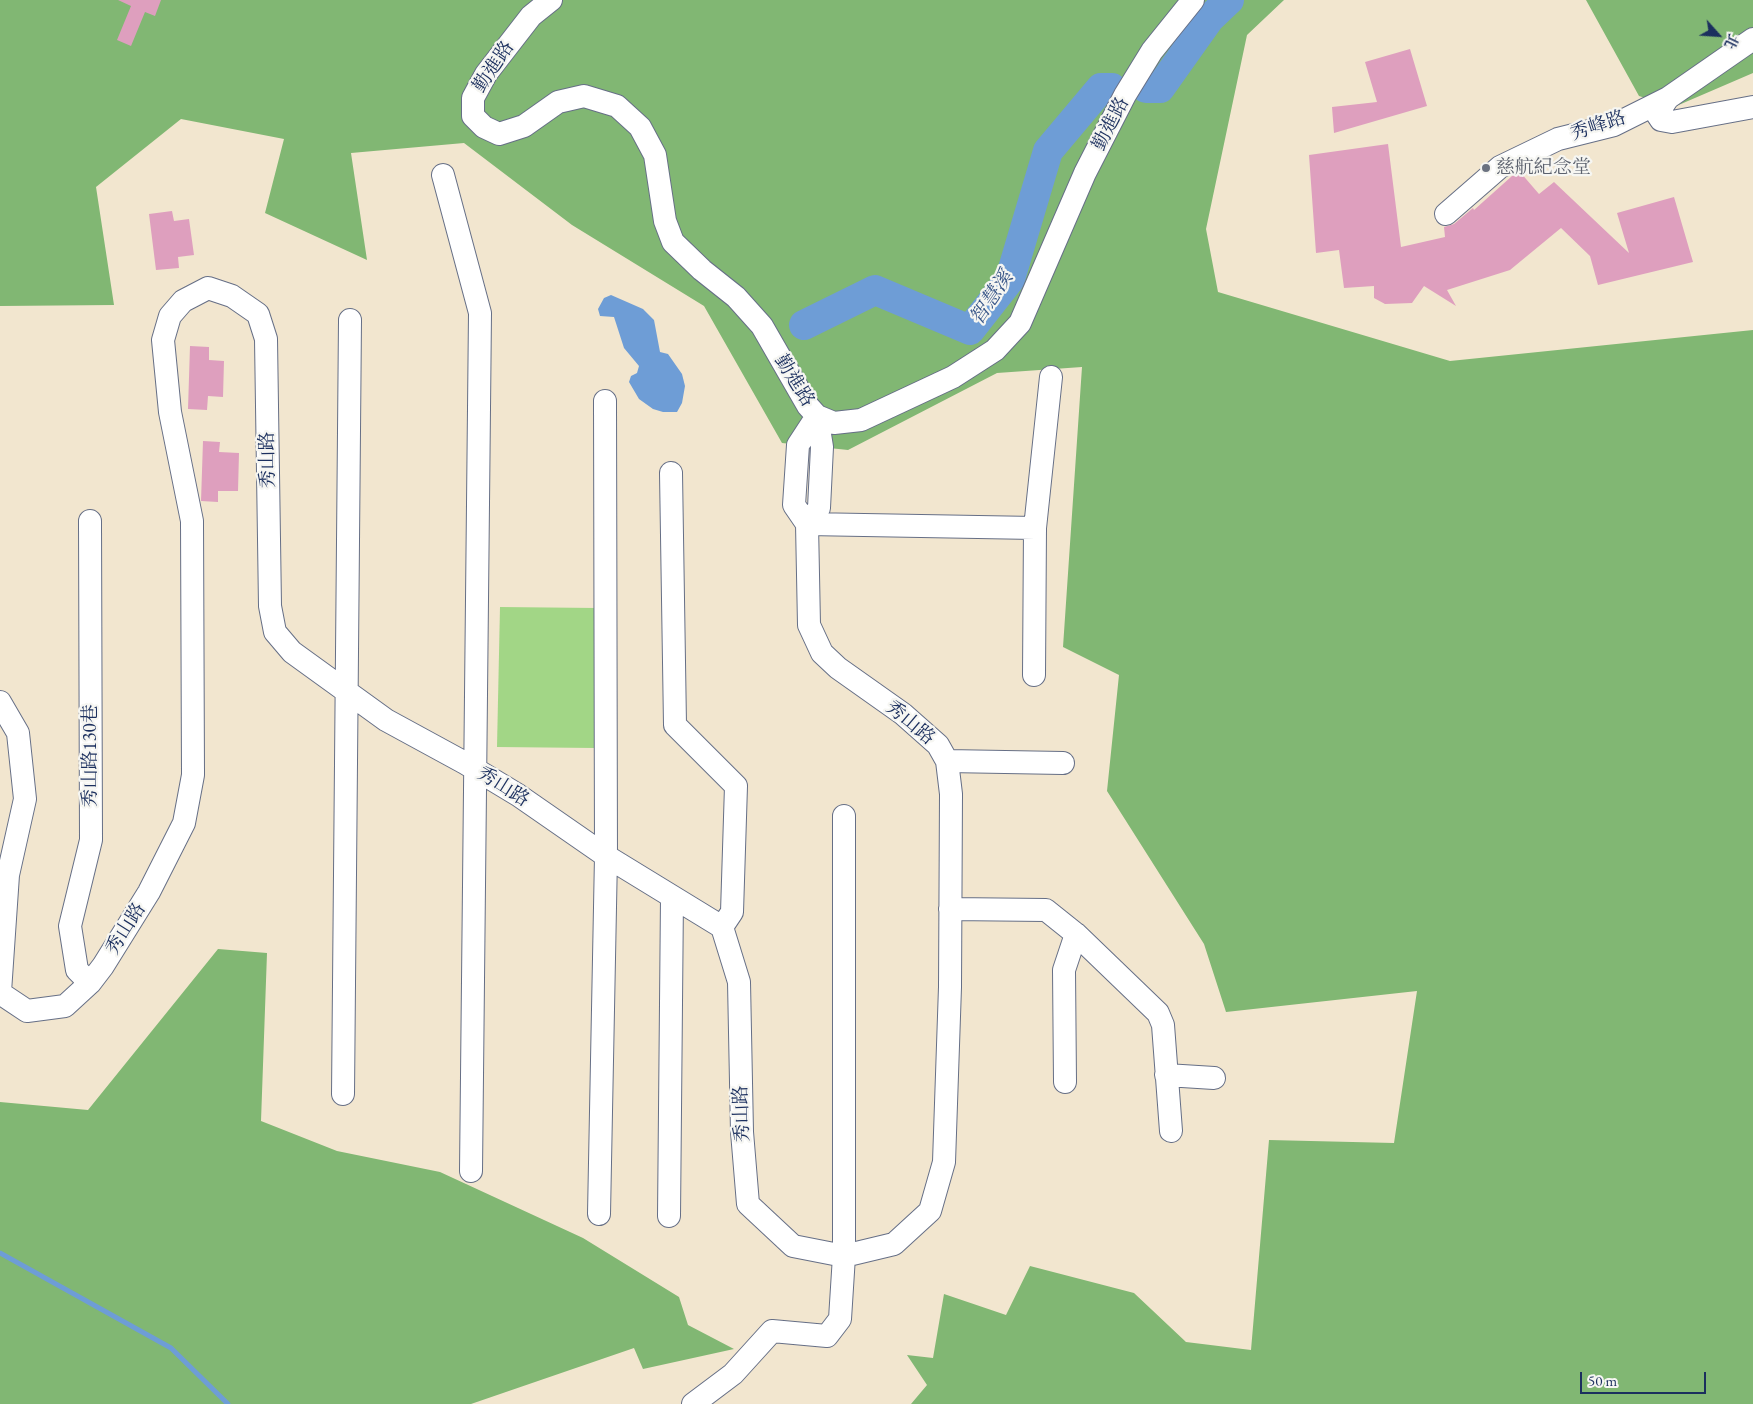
<!DOCTYPE html>
<html>
<head>
<meta charset="utf-8">
<style>
	body { margin:0 }
	#map { position:relative; width:1753px; height:1404px; overflow:hidden; background:#f2e6cf; font-family:"EB Garamond","Noto Serif TC",serif }
	canvas { display:block }
	.north { position:absolute; left:1693px; top:10px; width:50px; height:50px; -webkit-text-stroke:4px #f6f6f2; paint-order:stroke; rotate:116deg; font-size:14px; font-weight:700; line-height:20px; text-align:center; color:#1b2f5e }
	.north::after { content:''; display:block; margin:auto; width:18px; height:22px; background:#1b2f5e; clip-path:polygon(50% 0,100% 100%,50% 72%,0 100%) }
	.scale { position:absolute; left:1580px; top:1372px; width:126px; height:22px; box-sizing:border-box; border:2px solid #1b2f5e; border-top:0; padding-left:6px; font-size:15px; line-height:18px; white-space:nowrap; color:#1b2f5e; -webkit-text-stroke:4px #f6f6f2; paint-order:stroke }
</style>
</head>
<body>
<div id="map">
<canvas width="1753" height="1404"></canvas>
<div class="north">北</div>
<div class="scale">50 m</div>
</div>
<script>
const ctx = document.querySelector('canvas').getContext('2d');
ctx.lineJoin = 'round';
function fillPath(path, color) {
  ctx.fillStyle = color;
  ctx.fill(path, 'evenodd');
}
function toPath(rows) {
  const path = new Path2D();
  for (const r of rows) {
    path.moveTo(r[0], r[1]);
    for (let i = 2; i < r.length; i += 2) path.lineTo(r[i], r[i + 1]);
  }
  return path;
}
function strokePath(path, color, width, dash) {
  ctx.strokeStyle = color;
  ctx.lineWidth = width;
  ctx.lineCap = dash ? 'butt' : 'round';
  ctx.setLineDash(dash || []);
  ctx.stroke(path);
}
function write(font, color, halo, rows, align = 'center') {
  ctx.font = font + ' "EB Garamond","Noto Serif TC",serif';
  ctx.lineWidth = 4.5;
  ctx.setLineDash([]);
  ctx.textBaseline = 'middle';
  ctx.strokeStyle = halo;
  ctx.fillStyle = color;
  for (const [text, x, y, turn = 0] of rows) {
    ctx.save();
    ctx.translate(x, y);
    ctx.rotate((+turn || 0) * Math.PI / 180);
    ctx.textAlign = isNaN(turn) ? turn : align;
    if (halo) ctx.strokeText(text, 0, 0);
    ctx.fillText(text, 0, 0);
    ctx.restore();
  }
}
fillPath(toPath([
	[500,607,597,608,595,748,497,747]
]), '#a2d686');
fillPath(toPath([
	[0,0,1284,0,1247,35,1206,229,1218,292,1450,361,1753,330,1753,1404,911,1404,927,1385,907,1355,933,1358,944,1294,1006,1315,1030,1266,1134,1293,1186,1342,1251,1350,1269,1140,1394,1143,1417,991,1226,1012,1204,944,1107,791,1119,675,1063,647,1082,367,997,373,848,450,782,443,704,306,572,225,464,143,351,153,367,260,265,213,284,139,181,119,96,187,114,305,0,306],
	[1586,0,1753,0,1753,73,1674,107,1639,96],
	[218,949,267,953,261,1121,337,1151,440,1172,583,1238,679,1297,688,1325,734,1349,643,1369,634,1348,471,1404,0,1404,0,1102,88,1110]
]), '#81b773');
fillPath(toPath([
	[611,295,643,309,654,320,660,352,668,354,682,374,685,386,682,403,677,412,663,412,653,409,639,399,629,382,631,376,637,373,639,366,624,348,614,317,600,316,598,309,604,298]
]), '#6e9dd6');
strokePath(toPath([
	[0,1253,171,1348,228,1404]
]), '#6e9dd6', 5);
strokePath(toPath([
	[1146,88,1160,88,1209,19,1229,0],
	[804,325,875,290,970,330,1010,279,1048,151,1101,88,1112,88]
]), '#6e9dd6', 30);
fillPath(toPath([
	[118,0,161,0,155,16,145,12,131,46,117,40,131,6],
	[1410,49,1427,106,1334,133,1332,107,1377,102,1365,62],
	[1388,144,1401,247,1445,237,1444,227,1454,224,1473,208,1474,210,1512,176,1520,172,1539,194,1554,182,1629,253,1617,213,1674,197,1693,262,1598,285,1590,256,1561,228,1510,270,1447,290,1456,306,1424,286,1412,303,1385,304,1374,298,1374,286,1344,288,1339,250,1316,253,1309,155],
	[172,211,174,221,189,219,194,255,178,257,179,268,156,270,149,214],
	[190,346,209,347,209,360,224,361,223,397,208,396,207,410,188,409],
	[203,441,220,442,219,452,239,453,238,491,218,491,218,502,201,501]
]), '#de9fbe');
const minor = toPath([
	[551,0,531,16,486,74,473,98,473,116,484,127,499,134,524,126,558,102,584,96,617,106,640,127,655,155,665,221,673,242,702,270,736,297,762,326,808,406,817,416,834,423,861,420,953,377,995,350,1020,323,1085,173,1125,95,1152,51,1193,0],
	[1668,98,1657,114,1661,120,1672,122,1753,107],
	[443,175,480,313,471,1171],
	[1446,214,1500,167,1558,139,1614,125,1668,98,1753,39],
	[671,473,675,725,736,786,732,912,722,927],
	[807,524,1035,528],
	[807,524,819,508,822,447,817,416],
	[1034,675,1035,528,1051,377],
	[0,702,18,733,25,799,8,875,0,992],
	[947,761,1063,763],
	[950,909,1046,910,1076,934,1158,1013,1163,1025,1171,1131],
	[90,983,77,970,70,926,91,840,90,521],
	[0,993,27,1011,65,1006,90,983,103,966,149,892,184,823,193,775,192,521,170,412,163,340,170,316,183,301,208,288,232,296,258,314,266,339,270,606,275,632,292,652,386,720,465,763,518,795,606,856,722,927,739,982,742,1132,748,1204,793,1246,844,1256,894,1244,930,1211,944,1162,950,987,951,794,947,761,938,745,903,714,838,668,822,653,809,625,807,524,794,505,798,445,817,416],
	[1166,1075,1214,1078],
	[1065,1082,1064,970,1076,934],
	[343,1094,350,320],
	[599,1214,606,856,605,401],
	[669,1216,672,897],
	[693,1404,733,1374,772,1331,827,1336,840,1319,844,1256,844,816]
]);
strokePath(minor, '#666f86', 24);
strokePath(minor, '#fff', 22);
for (const [x, y, r, color] of [
	[1486,168,5,"#6b7280"]
]) {
  const dot = new Path2D();
  dot.arc(x, y, r, 0, 2 * Math.PI);
  ctx.fillStyle = color;
  ctx.fill(dot);
  strokePath(dot, '#f6f6f2', 2);
}
write('19px', '#1b2f5e', '#f6f6f2', [
	["勤進路",494,67,-56],
	["勤進路",1111,124,-63],
	["秀峰路",1598,126,-18],
	["勤進路",794,381,58],
	["秀山路",268,460,-91],
	["秀山路",910,723,40],
	["秀山路130巷",91,756,-90],
	["秀山路",503,787,32],
	["秀山路",126,929,-58],
	["秀山路",742,1114,-92]
]);
write('19px', '#5b616d', '#f6f6f2', [
	["慈航紀念堂",1496,168]
], 'left');
write('italic 20px', '#385688', '#f6f6f2', [
	["智慧溪",992,298,-56]
]);
</script>
</body>
</html>
